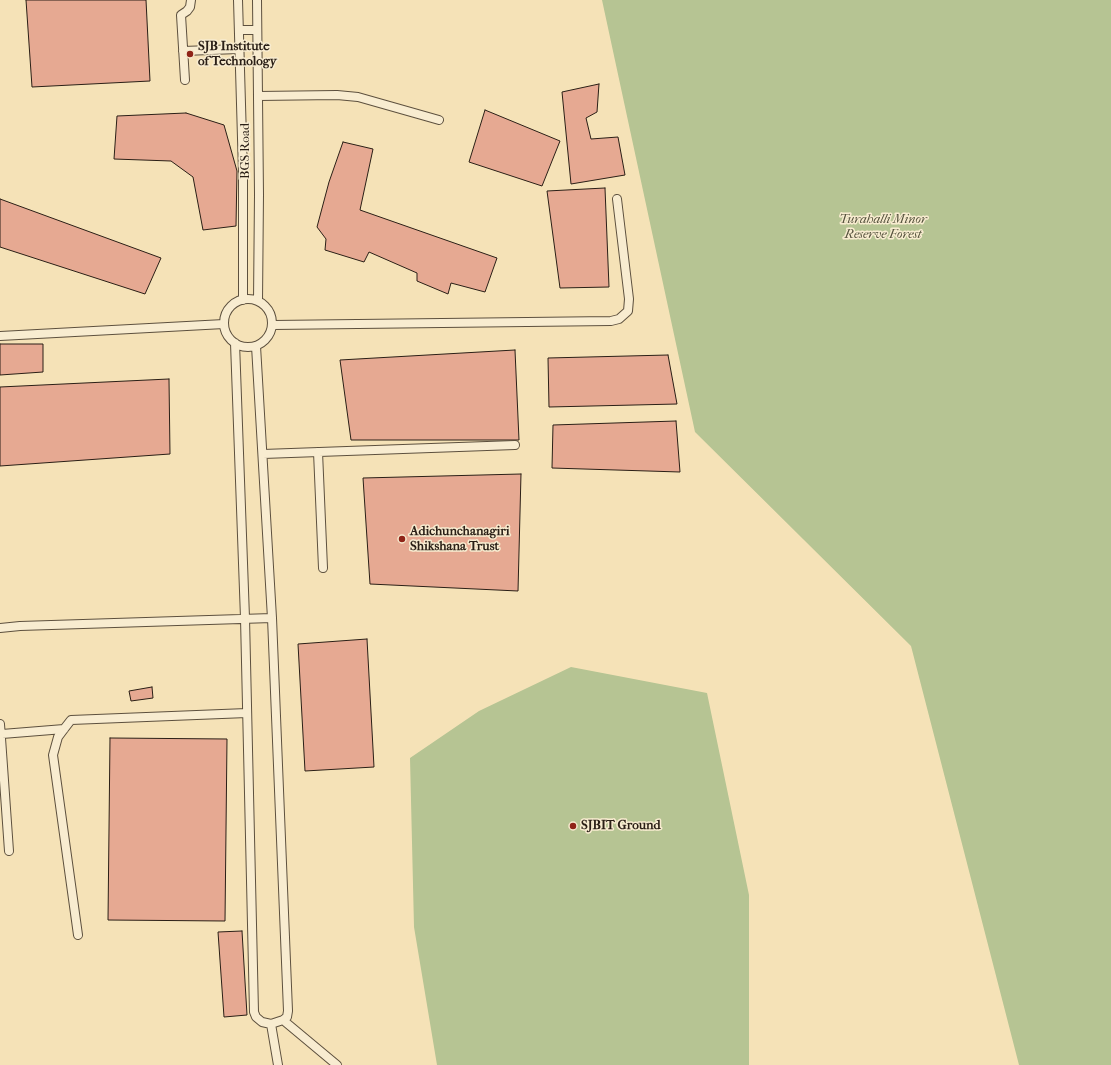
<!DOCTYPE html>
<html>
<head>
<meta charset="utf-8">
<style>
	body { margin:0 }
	canvas { display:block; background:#f5e2b7 }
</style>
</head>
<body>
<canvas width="1111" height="1065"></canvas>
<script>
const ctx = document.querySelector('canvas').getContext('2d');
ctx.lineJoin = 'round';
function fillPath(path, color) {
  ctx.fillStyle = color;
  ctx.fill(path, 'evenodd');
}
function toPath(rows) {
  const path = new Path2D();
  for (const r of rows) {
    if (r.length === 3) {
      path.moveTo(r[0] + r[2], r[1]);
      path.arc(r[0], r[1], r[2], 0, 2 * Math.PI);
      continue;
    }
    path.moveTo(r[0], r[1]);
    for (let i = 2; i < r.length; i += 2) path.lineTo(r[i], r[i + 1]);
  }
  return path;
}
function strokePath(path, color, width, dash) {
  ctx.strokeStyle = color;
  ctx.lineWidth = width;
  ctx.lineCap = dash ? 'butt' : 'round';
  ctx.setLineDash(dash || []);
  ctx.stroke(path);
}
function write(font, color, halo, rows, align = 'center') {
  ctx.font = font + ' "IM FELL French Canon",serif';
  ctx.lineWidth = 3;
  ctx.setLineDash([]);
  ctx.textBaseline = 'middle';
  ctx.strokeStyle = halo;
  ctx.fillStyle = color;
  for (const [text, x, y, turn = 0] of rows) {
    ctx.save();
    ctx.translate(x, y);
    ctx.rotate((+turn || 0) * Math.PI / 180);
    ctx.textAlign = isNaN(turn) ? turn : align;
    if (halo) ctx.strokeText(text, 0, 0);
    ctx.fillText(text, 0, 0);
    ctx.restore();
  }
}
fillPath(toPath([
	[602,0,1111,0,1111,1065,1019,1065,911,646,695,432],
	[571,667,707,693,749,895,749,1065,437,1065,414,927,410,758,479,711]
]), '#b6c493');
const building = toPath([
	[26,0,146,0,150,81,32,87,26,0],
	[599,84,597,112,586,118,591,139,618,137,625,175,571,184,562,92,599,84],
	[485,110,560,141,542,186,469,162,485,110],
	[186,113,224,125,237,171,236,226,203,230,193,177,171,161,114,159,117,116,186,113],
	[343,142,373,149,360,210,497,258,485,292,451,283,448,294,417,281,417,273,369,252,364,262,325,250,326,239,317,227,329,182,343,142],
	[605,188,609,287,560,288,547,191,605,188],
	[0,199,161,258,145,294,0,247,0,199],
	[0,344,43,344,43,372,0,375,0,344],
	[515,350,519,440,351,440,340,360,515,350],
	[668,355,677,404,549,407,548,358,668,355],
	[169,379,170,454,0,466,0,387,169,379],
	[676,421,680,472,552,468,553,425,676,421],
	[521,474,518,591,370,584,363,478,521,474],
	[367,639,374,767,305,771,298,644,367,639],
	[152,687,153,698,131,701,129,691,152,687],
	[110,738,227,739,225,921,108,920,110,738],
	[242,931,247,1015,224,1017,218,932,242,931]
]);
fillPath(building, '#e6a992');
strokePath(building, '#2a1f16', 1);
const service = toPath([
	[238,0,243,173,243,300],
	[257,0,259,194,258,301],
	[239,30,257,30],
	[183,51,239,49],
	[185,80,181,15,187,11,190,7,191,0],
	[258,96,337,95,358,97,439,120],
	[248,323,24],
	[273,325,611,321,619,319,628,311,629,299,617,199],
	[0,336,224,324],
	[235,343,245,618,254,1012,256,1017,262,1022,271,1024,283,1020,287,1017,288,1011,272,618,256,346],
	[318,452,323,568],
	[263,454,515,445],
	[0,628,20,626,272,618],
	[0,724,9,851],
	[2,734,64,729],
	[78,935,53,755,58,737,64,729,71,720,247,713],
	[283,1020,337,1065],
	[271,1024,278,1065]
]);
strokePath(service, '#5d503e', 10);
strokePath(service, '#f8ecd0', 8);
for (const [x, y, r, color] of [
	[190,54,4,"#8f2418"],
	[402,539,4,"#8f2418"],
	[573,826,4,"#8f2418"]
]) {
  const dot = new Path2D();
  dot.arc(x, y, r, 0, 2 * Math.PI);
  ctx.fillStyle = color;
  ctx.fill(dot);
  strokePath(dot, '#f8ecd0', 1.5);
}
write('bold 13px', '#2a1f16', '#f8ecd0', [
	["SJB Institute",198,47],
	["of Technology",198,62],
	["Adichunchanagiri",410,532],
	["Shikshana Trust",410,547],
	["SJBIT Ground",581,826]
], 'left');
write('13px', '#2a1f16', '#f8ecd0', [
	["BGS Road",246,151,-90]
]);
write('italic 13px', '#54513c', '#f8ecd0', [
	["Turahalli Minor",883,220],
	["Reserve Forest",883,235]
]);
</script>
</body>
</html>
